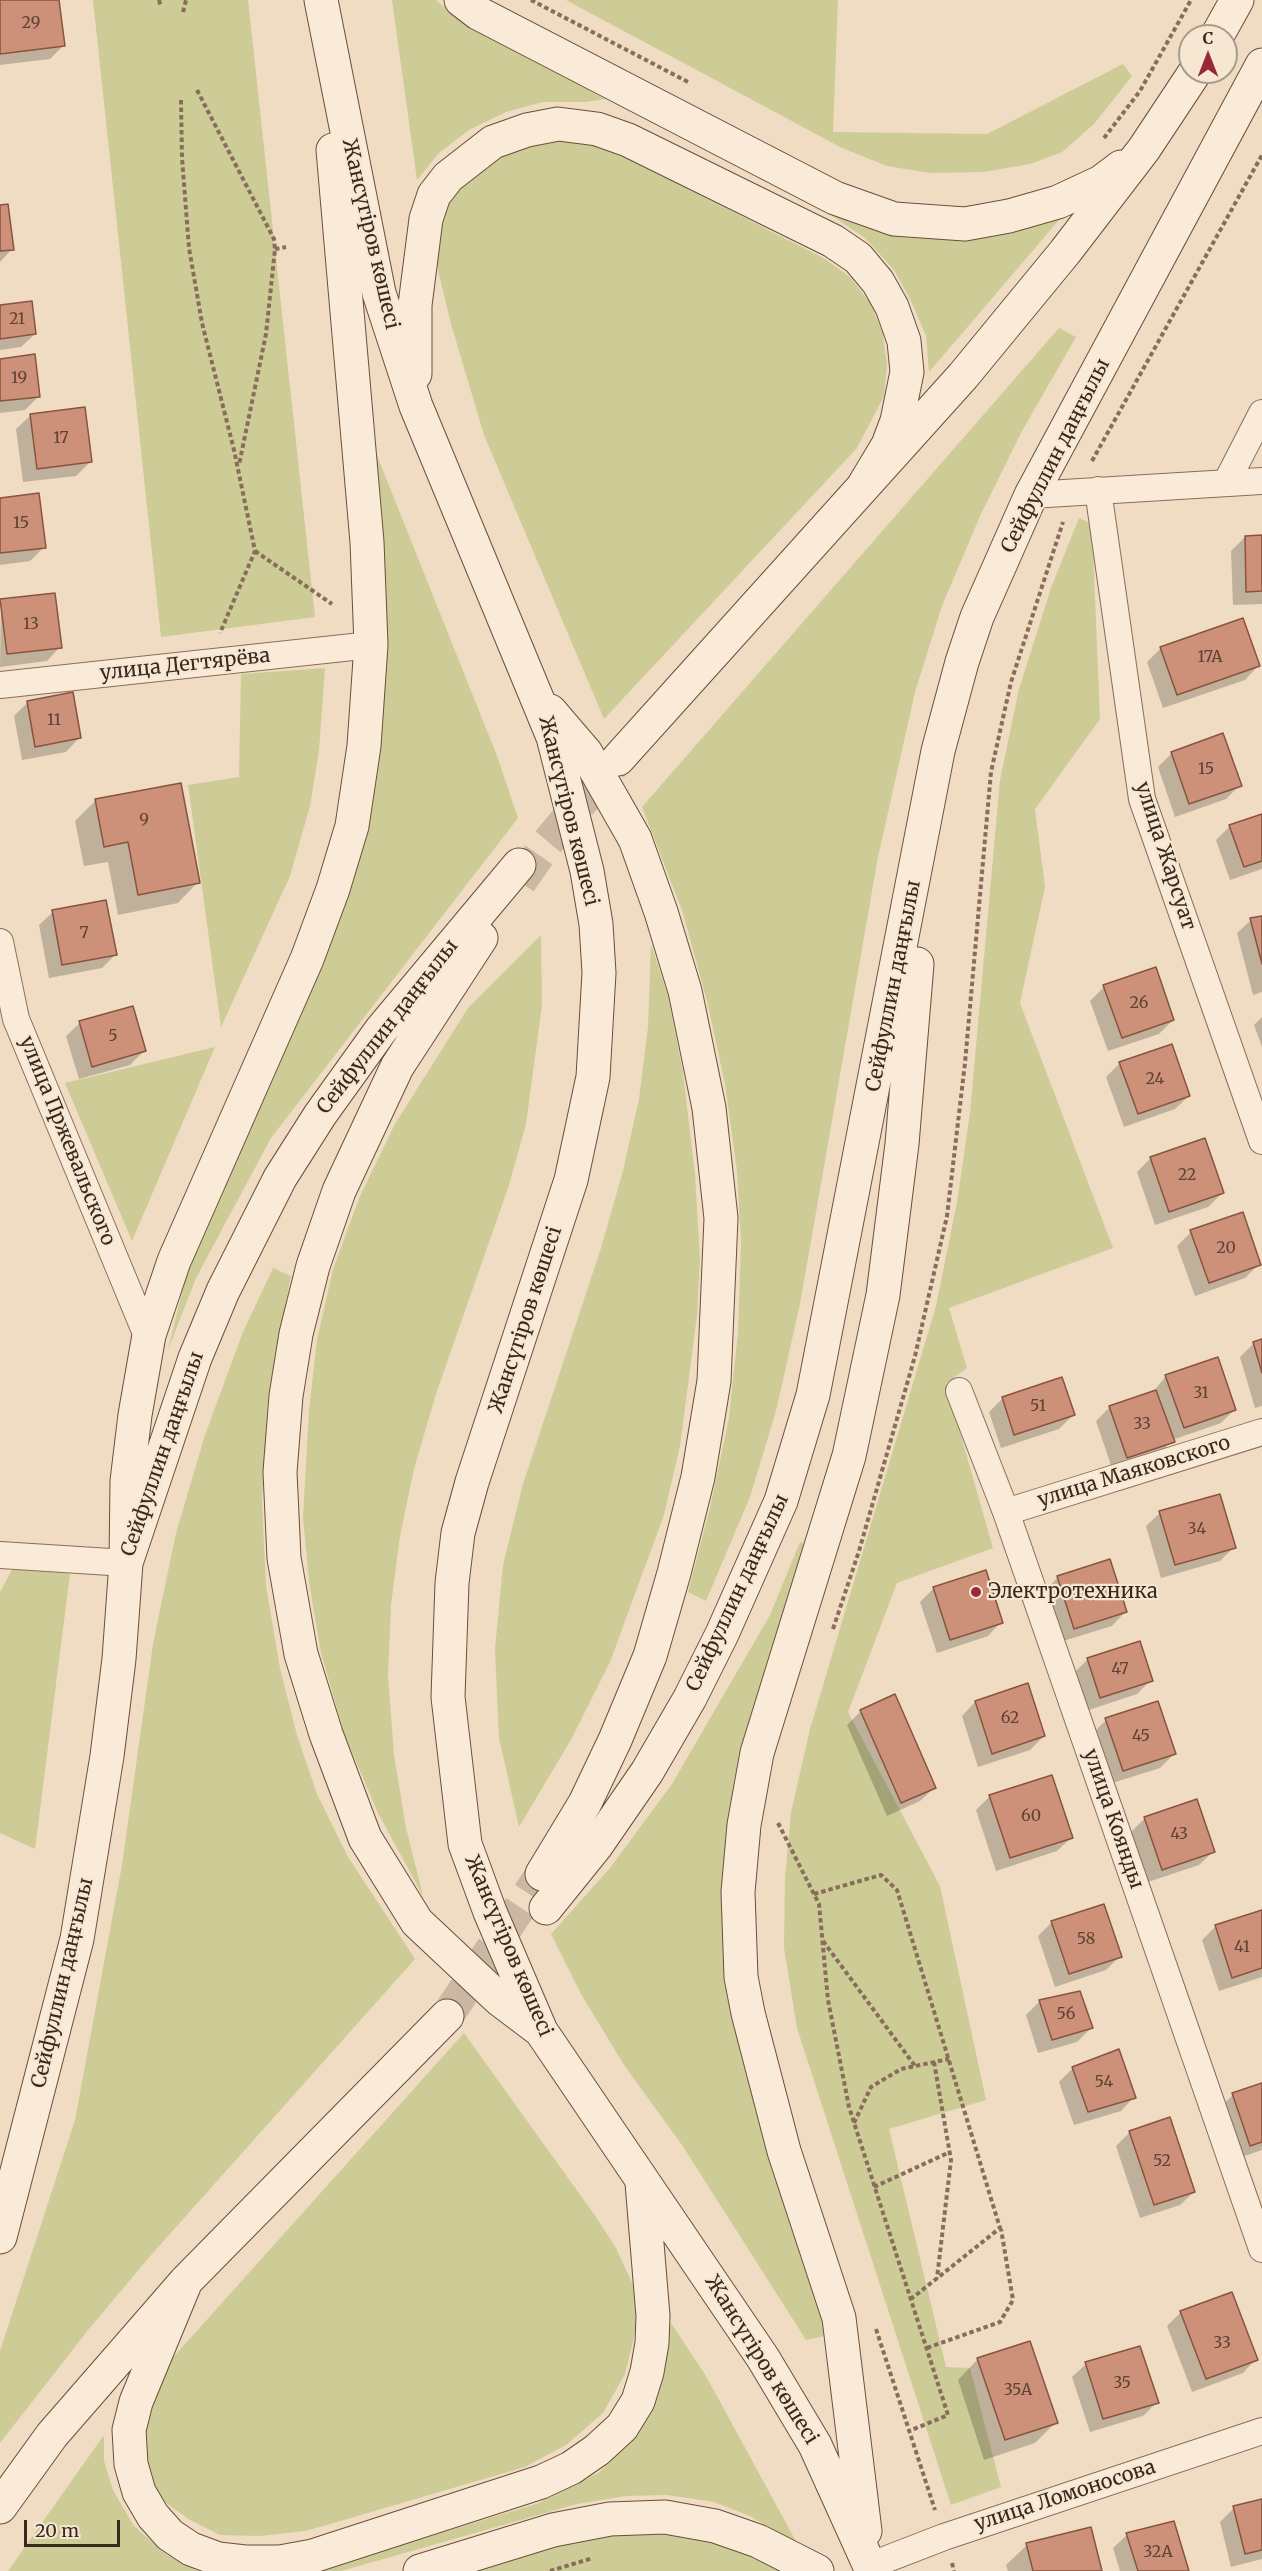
<!DOCTYPE html>
<html>
<head>
<meta charset="utf-8">
<style>
	body { margin:0 }
	#map { position:relative; width:1262px; height:2571px; overflow:hidden; background:#efdcc3; font-family:Merriweather,serif }
	canvas { display:block }
	.north { position:absolute; left:1178px; top:24px; width:60px; height:60px; box-sizing:border-box; background:#f6e7d3; border:2px solid #aa9b8b; border-radius:50%; rotate:0deg; font-size:16px; font-weight:700; line-height:24px; text-align:center; color:#39281e }
	.north::after { content:''; display:block; margin:auto; width:21px; height:27px; background:#992938; clip-path:polygon(50% 0,100% 100%,50% 72%,0 100%) }
	.scale { position:absolute; left:24px; top:2520px; width:96px; height:27px; box-sizing:border-box; border:3px solid #39281e; border-top:0; padding-left:8px; font-size:18px; line-height:21px; white-space:nowrap; color:#39281e; -webkit-text-stroke:4px #f6e7d3; paint-order:stroke }
</style>
</head>
<body>
<div id="map">
<canvas width="1262" height="2571"></canvas>
<div class="north">С</div>
<div class="scale">20 m</div>
</div>
<script>
const ctx = document.querySelector('canvas').getContext('2d');
ctx.lineJoin = 'round';
function fillPath(path, color) {
  ctx.fillStyle = color;
  ctx.fill(path, 'evenodd');
}
function toPath(rows) {
  const path = new Path2D();
  for (const r of rows) {
    path.moveTo(r[0], r[1]);
    for (let i = 2; i < r.length; i += 2) path.lineTo(r[i], r[i + 1]);
  }
  return path;
}
function strokePath(path, color, width, dash) {
  ctx.strokeStyle = color;
  ctx.lineWidth = width;
  ctx.lineCap = dash ? 'butt' : 'round';
  ctx.setLineDash(dash || []);
  ctx.stroke(path);
}
function write(font, color, halo, rows, align = 'center') {
  ctx.font = font + ' Merriweather,serif';
  ctx.lineWidth = 4.5;
  ctx.setLineDash([]);
  ctx.textBaseline = 'middle';
  ctx.strokeStyle = halo;
  ctx.fillStyle = color;
  for (const [text, x, y, turn = 0] of rows) {
    ctx.save();
    ctx.translate(x, y);
    ctx.rotate((+turn || 0) * Math.PI / 180);
    ctx.textAlign = isNaN(turn) ? turn : align;
    if (halo) ctx.strokeText(text, 0, 0);
    ctx.fillText(text, 0, 0);
    ctx.restore();
  }
}
fillPath(toPath([
	[93,0,248,0,315,617,161,637],
	[392,0,436,0,455,16,605,99,585,102,543,102,506,112,469,130,439,153,417,180],
	[566,0,838,0,833,132,987,134,1123,64,1132,76,1094,124,1062,152,1030,164,984,172,930,173,887,166,842,148],
	[565,140,594,145,618,153,825,259,850,277,871,304,883,334,887,365,884,396,857,448,604,719,484,435,451,324,438,270,436,242,444,213,455,191,507,150,535,143],
	[785,184,858,220,1065,213,929,372,926,336,911,301,894,270,865,238],
	[1059,328,1076,337,1022,431,980,516,942,606,915,692,878,857,800,1304,776,1411,750,1497,706,1601,688,1592,710,1508,729,1418,738,1332,741,1242,737,1171,725,1084,707,1001,683,913,642,807],
	[376,453,497,756,518,818,271,1138,196,1278,168,1350,185,1280,203,1226,365,826,379,756,385,596],
	[1079,518,1092,524,1100,719,1035,809,1045,887,1020,1003,1113,1248,949,1308,967,1368,946,1383,993,1548,897,1583,848,1712,940,1886,986,2100,889,2129,946,2367,970,2368,1001,2487,951,2505,797,2028,784,1948,785,1878,791,1812,810,1729,936,1306,957,1202,970,1113,1000,780,1019,689,1051,588],
	[325,668,319,751,310,806,290,876,221,1027,188,785,239,777,241,674],
	[541,935,542,1005,526,1124,509,1185,436,1394,414,1469,400,1536,391,1605,388,1676,394,1755,406,1828,423,1896,378,1813,344,1733,321,1653,309,1582,303,1517,309,1410,317,1340,333,1269,360,1196,395,1124,468,1008],
	[651,944,668,996,683,1073,695,1174,700,1260,697,1316,680,1446,664,1515,610,1662,572,1738,519,1827,499,1738,495,1649,503,1565,523,1484,601,1248,623,1171,639,1099,648,1027],
	[215,1047,132,1241,65,1083],
	[273,1268,291,1276,268,1399,262,1501,266,1586,280,1668,297,1735,317,1794,348,1857,415,1959,152,2254,88,2330,0,2443,0,2351,75,2120,122,1865,153,1644,176,1533,205,1435,243,1332],
	[800,1542,812,1548,750,1752,735,2021,751,2091,829,2335,806,2340,682,2145,624,2065,581,1994,551,1934,610,1868,672,1784,770,1615],
	[14,1566,70,1574,35,1849,0,1833,0,1592],
	[464,2033,596,2217,616,2248,634,2287,636,2329,625,2374,603,2413,566,2445,525,2467,306,2531,259,2536,220,2535,190,2520,162,2500,147,2468,144,2430,160,2372],
	[671,2323,706,2376,798,2545,750,2516,714,2502,667,2495,626,2496,577,2504,341,2571,317,2571,539,2503,598,2473,625,2448,647,2417,661,2383],
	[104,2435,104,2461,113,2490,134,2526,166,2554,198,2571,8,2571],
	[651,2526,746,2548,779,2571,451,2571,533,2546]
]), '#cdcc97');
fillPath(toPath([
	[0,0,58,0,64,45,50,59,0,65],
	[0,206,12,249,0,262],
	[0,306,35,334,21,347,0,350],
	[0,360,39,396,25,410,0,413],
	[30,416,90,462,76,476,23,482,16,429],
	[0,499,44,547,30,561,0,565],
	[1245,537,1262,537,1262,604,1233,605,1231,551],
	[1,601,60,647,47,661,0,667],
	[1161,648,1258,666,1245,680,1163,708,1147,662],
	[28,702,79,738,66,752,22,760,14,716],
	[1172,753,1240,785,1226,799,1175,817,1158,767],
	[95,801,198,882,178,903,118,915,108,862,84,866,75,821],
	[1262,815,1262,869,1230,880,1216,840,1230,826],
	[53,912,115,955,102,968,49,978,39,925],
	[1262,918,1262,992,1253,995,1237,933,1251,920],
	[1104,987,1173,1020,1159,1034,1108,1051,1090,1001],
	[1262,1017,1262,1047,1254,1025],
	[80,1023,144,1051,130,1065,79,1079,66,1036],
	[1120,1063,1189,1096,1175,1109,1124,1127,1106,1077],
	[1151,1158,1222,1193,1208,1207,1155,1225,1137,1172],
	[1191,1232,1259,1264,1245,1278,1195,1296,1177,1246],
	[1262,1341,1262,1406,1255,1408,1240,1357,1254,1343],
	[1166,1376,1235,1409,1221,1423,1172,1440,1159,1455,1113,1471,1096,1421,1110,1407,1153,1392],
	[1003,1398,1073,1415,1059,1429,1001,1448,989,1412],
	[1160,1513,1234,1547,1220,1561,1161,1578,1146,1526],
	[1109,1561,1125,1612,1112,1626,1060,1642,1044,1592,1057,1578],
	[934,1588,1001,1622,988,1636,937,1653,920,1602],
	[1088,1659,1151,1680,1137,1694,1086,1711,1074,1673],
	[975,1702,1044,1736,1030,1750,978,1767,962,1716],
	[861,1711,934,1788,920,1801,887,1816,847,1725],
	[1106,1720,1174,1754,1160,1768,1109,1784,1092,1734],
	[990,1796,1071,1838,1057,1851,996,1871,976,1810],
	[1145,1818,1213,1852,1199,1865,1148,1882,1131,1832],
	[1262,1911,1262,1977,1219,1991,1202,1940,1216,1926],
	[1052,1922,1120,1956,1106,1970,1055,1987,1038,1936],
	[1079,1992,1091,2028,1077,2042,1038,2053,1026,2015,1039,2002],
	[1073,2068,1134,2097,1121,2111,1074,2125,1059,2082],
	[1262,2085,1262,2150,1236,2159,1219,2108,1233,2095],
	[1130,2132,1194,2192,1180,2205,1140,2218,1116,2146],
	[1181,2312,1256,2359,1243,2373,1192,2392,1167,2326],
	[978,2359,1056,2422,1035,2443,984,2460,958,2380],
	[1086,2364,1157,2402,1143,2416,1090,2432,1072,2377],
	[1262,2501,1262,2559,1231,2567,1220,2522,1234,2508],
	[1127,2535,1187,2571,1120,2571,1113,2548],
	[1027,2545,1101,2571,1008,2571,1006,2565]
]), '#0003');
const building = toPath([
	[0,0,59,0,65,46,0,54,0,0],
	[8,204,14,250,0,251,0,205,8,204],
	[32,301,36,334,0,339,0,305,32,301],
	[35,354,40,397,0,401,0,359,35,354],
	[85,407,92,462,37,469,30,414,85,407],
	[39,493,46,548,0,553,0,498,39,493],
	[1262,535,1262,591,1246,592,1245,536,1262,535],
	[55,593,62,648,7,654,0,599,55,593],
	[1243,618,1260,666,1177,695,1160,647,1243,618],
	[73,692,81,738,35,747,27,701,73,692],
	[1223,733,1242,786,1189,804,1171,752,1223,733],
	[181,783,200,883,138,895,128,842,104,847,95,799,181,783],
	[1262,814,1262,861,1244,867,1229,825,1262,814],
	[106,900,117,955,62,965,52,910,106,900],
	[1262,916,1262,964,1250,918,1262,916],
	[1156,967,1174,1020,1122,1038,1103,985,1156,967],
	[133,1006,146,1051,92,1067,79,1021,133,1006],
	[1172,1044,1190,1096,1138,1114,1119,1062,1172,1044],
	[1205,1138,1224,1193,1169,1212,1150,1157,1205,1138],
	[1243,1212,1261,1265,1209,1283,1190,1230,1243,1212],
	[1262,1339,1262,1373,1253,1342,1262,1339],
	[1218,1357,1236,1410,1184,1428,1165,1375,1218,1357],
	[1062,1377,1075,1415,1014,1435,1002,1397,1062,1377],
	[1156,1390,1175,1442,1127,1458,1109,1406,1156,1390],
	[1220,1494,1236,1548,1175,1565,1159,1511,1220,1494],
	[1110,1559,1127,1612,1074,1629,1057,1576,1110,1559],
	[986,1570,1003,1623,950,1640,933,1587,986,1570],
	[1140,1641,1153,1681,1100,1698,1087,1658,1140,1641],
	[1028,1683,1045,1736,992,1754,975,1701,1028,1683],
	[895,1694,936,1788,901,1803,860,1710,895,1694],
	[1158,1701,1176,1754,1123,1771,1105,1718,1158,1701],
	[1052,1775,1073,1838,1010,1858,989,1795,1052,1775],
	[1197,1799,1215,1852,1162,1870,1144,1817,1197,1799],
	[1104,1904,1122,1957,1069,1974,1051,1921,1104,1904],
	[1262,1910,1262,1968,1232,1978,1215,1925,1262,1910],
	[1080,1991,1093,2028,1052,2040,1039,2000,1080,1991],
	[1119,2049,1136,2098,1088,2112,1072,2067,1119,2049],
	[1262,2083,1262,2142,1250,2146,1232,2093,1262,2083],
	[1170,2117,1195,2192,1154,2205,1129,2131,1170,2117],
	[1232,2292,1258,2360,1206,2379,1180,2311,1232,2292],
	[1030,2341,1058,2423,1005,2440,977,2358,1030,2341],
	[1140,2346,1159,2403,1103,2419,1085,2362,1140,2346],
	[1262,2499,1262,2550,1245,2554,1233,2506,1262,2499],
	[1174,2521,1189,2571,1138,2571,1126,2533,1174,2521],
	[1091,2527,1102,2571,1033,2571,1026,2543,1091,2527]
]);
fillPath(building, '#cd9179');
strokePath(building, '#89533f', 1.5);
strokePath(toPath([
	[520,882,547,843,618,759],
	[447,2016,542,1874]
]), '#cbb8a2', 33, [33, 16]);
const street = toPath([
	[1226,483,1262,413],
	[1098,490,1142,799,1262,1141],
	[1031,495,1262,481],
	[0,685,371,645],
	[0,942,16,1019,145,1331,149,1335],
	[959,1391,1006,1512,1262,2249],
	[1006,1512,1262,1432],
	[0,1555,126,1563],
	[869,2566,944,2537,1262,2431]
]);
const secondary = toPath([
	[321,0,379,293,416,406,553,737,587,871,596,924,599,973,593,1077,571,1180,472,1482,458,1533,452,1583,448,1697,465,1844,490,1912,541,2031,763,2358,815,2445,872,2571],
	[461,0,478,13,835,198,894,219,965,224,1009,216,1058,202,1101,182,1121,167],
	[1217,36,1237,0],
	[415,374,415,305,426,219,434,195,448,177,493,142,527,130,558,124,597,129,628,140,833,241,858,258,878,282,892,307,904,341,907,372,897,421,888,445,864,485],
	[618,759,963,376,1065,252,1144,149,1195,72],
	[481,938,397,1067,339,1191,313,1266,296,1334,286,1396,280,1472,284,1558,301,1654,326,1734,365,1838,417,1922,499,1999,540,2030],
	[126,1563,127,1481,135,1415,149,1335,174,1261,307,959,333,889,352,826,364,746,371,645,367,542,333,150],
	[542,1874,585,1803,615,1740,650,1656,674,1573,698,1477,714,1381,721,1218,709,1108,685,991,661,912,635,839,586,753,550,711],
	[546,1908,596,1846,647,1772,690,1698,722,1634,781,1501,813,1395,938,751,962,662,977,617,1031,495,1262,65],
	[0,2237,77,1939,107,1756,119,1659,126,1563,195,1358,223,1291,280,1178,320,1115,381,1030,519,865],
	[186,2281,136,2402,129,2430,131,2464,139,2492,153,2516,170,2535,191,2549,218,2559,245,2562,280,2562,313,2556,541,2482,571,2468,597,2450,622,2427,638,2401,647,2372,652,2343,653,2316,642,2183],
	[0,2507,52,2435,186,2281,447,2016],
	[865,2531,839,2318,784,2151,748,2013,741,1977,738,1892,744,1825,757,1753,849,1456,883,1295,902,1144,917,964],
	[420,2571,553,2530,610,2519,665,2517,715,2526,758,2541,817,2571]
]);
strokePath(street, '#896d5a', 28);
strokePath(secondary, '#6b4e3d', 35);
strokePath(toPath([
	[159,0,161,7],
	[531,0,690,83],
	[183,12,186,0],
	[197,90,274,239,275,249,266,334,239,465],
	[181,100,182,158,189,248,202,323,234,450,255,551,220,633],
	[1104,138,1140,91,1191,0],
	[275,249,286,247],
	[1092,461,1262,155],
	[255,551,332,604],
	[833,1629,859,1551,915,1356,947,1216,965,1063,991,772,1011,682,1063,522],
	[778,1823,819,1904,828,2000,849,2107,948,2415,909,2431],
	[814,1894,881,1875,897,1890,1000,2228,911,2299],
	[823,1941,915,2066],
	[934,2062,951,2160,937,2278],
	[854,2123,871,2087,901,2069,949,2059],
	[874,2187,950,2152],
	[876,2329,935,2510],
	[927,2348,1000,2322,1013,2300,1001,2229],
	[952,2563,954,2571],
	[550,2571,593,2558]
]), '#896d5a', 4, [4.5, 3]);
strokePath(street, '#f9ebd7', 26);
strokePath(secondary, '#f9ebd7', 33);
for (const [x, y, r, color] of [
	[976,1592,6,"#992938"]
]) {
  const dot = new Path2D();
  dot.arc(x, y, r, 0, 2 * Math.PI);
  ctx.fillStyle = color;
  ctx.fill(dot);
  strokePath(dot, '#f6e7d3', 2);
}
write('16px', '#5e4235', null, [
	["29",31,23],
	["21",17,319],
	["19",19,378],
	["17",61,438],
	["15",21,523],
	["13",31,624],
	["17А",1210,657],
	["11",54,720],
	["15",1206,769],
	["9",144,820],
	["7",84,933],
	["26",1139,1003],
	["5",113,1036],
	["24",1155,1079],
	["22",1187,1175],
	["20",1226,1248],
	["31",1201,1393],
	["51",1038,1406],
	["33",1142,1424],
	["34",1197,1529],
	["47",1120,1669],
	["62",1010,1718],
	["45",1141,1736],
	["60",1031,1816],
	["43",1179,1834],
	["58",1086,1939],
	["41",1242,1947],
	["56",1066,2014],
	["54",1104,2082],
	["52",1162,2161],
	["33",1222,2343],
	["35",1122,2383],
	["35А",1018,2390],
	["32А",1158,2552]
]);
write('20px', '#39281e', '#f6e7d3', [
	["Жансүгіров көшесі",370,234,77],
	["Сейфуллин даңғылы",1056,456,-63],
	["улица Дегтярёва",185,665,-6],
	["Жансүгіров көшесі",568,811,76],
	["улица Жарсуат",1165,856,72],
	["Сейфуллин даңғылы",894,986,-79],
	["Сейфуллин даңғылы",388,1027,-52],
	["улица Пржевальского",67,1141,68],
	["Жансүгіров көшесі",526,1320,-72],
	["Сейфуллин даңғылы",163,1454,-71],
	["улица Маяковского",1134,1472,-17],
	["Сейфуллин даңғылы",738,1593,-65],
	["улица Коянды",1113,1819,71],
	["Жансүгіров көшесі",508,1946,67],
	["Сейфуллин даңғылы",63,1983,-77],
	["Жансүгіров көшесі",761,2360,58],
	["улица Ломоносова",1065,2496,-18]
]);
write('20px', '#39281e', '#f6e7d3', [
	["Электротехника",988,1592]
], 'left');
</script>
</body>
</html>
